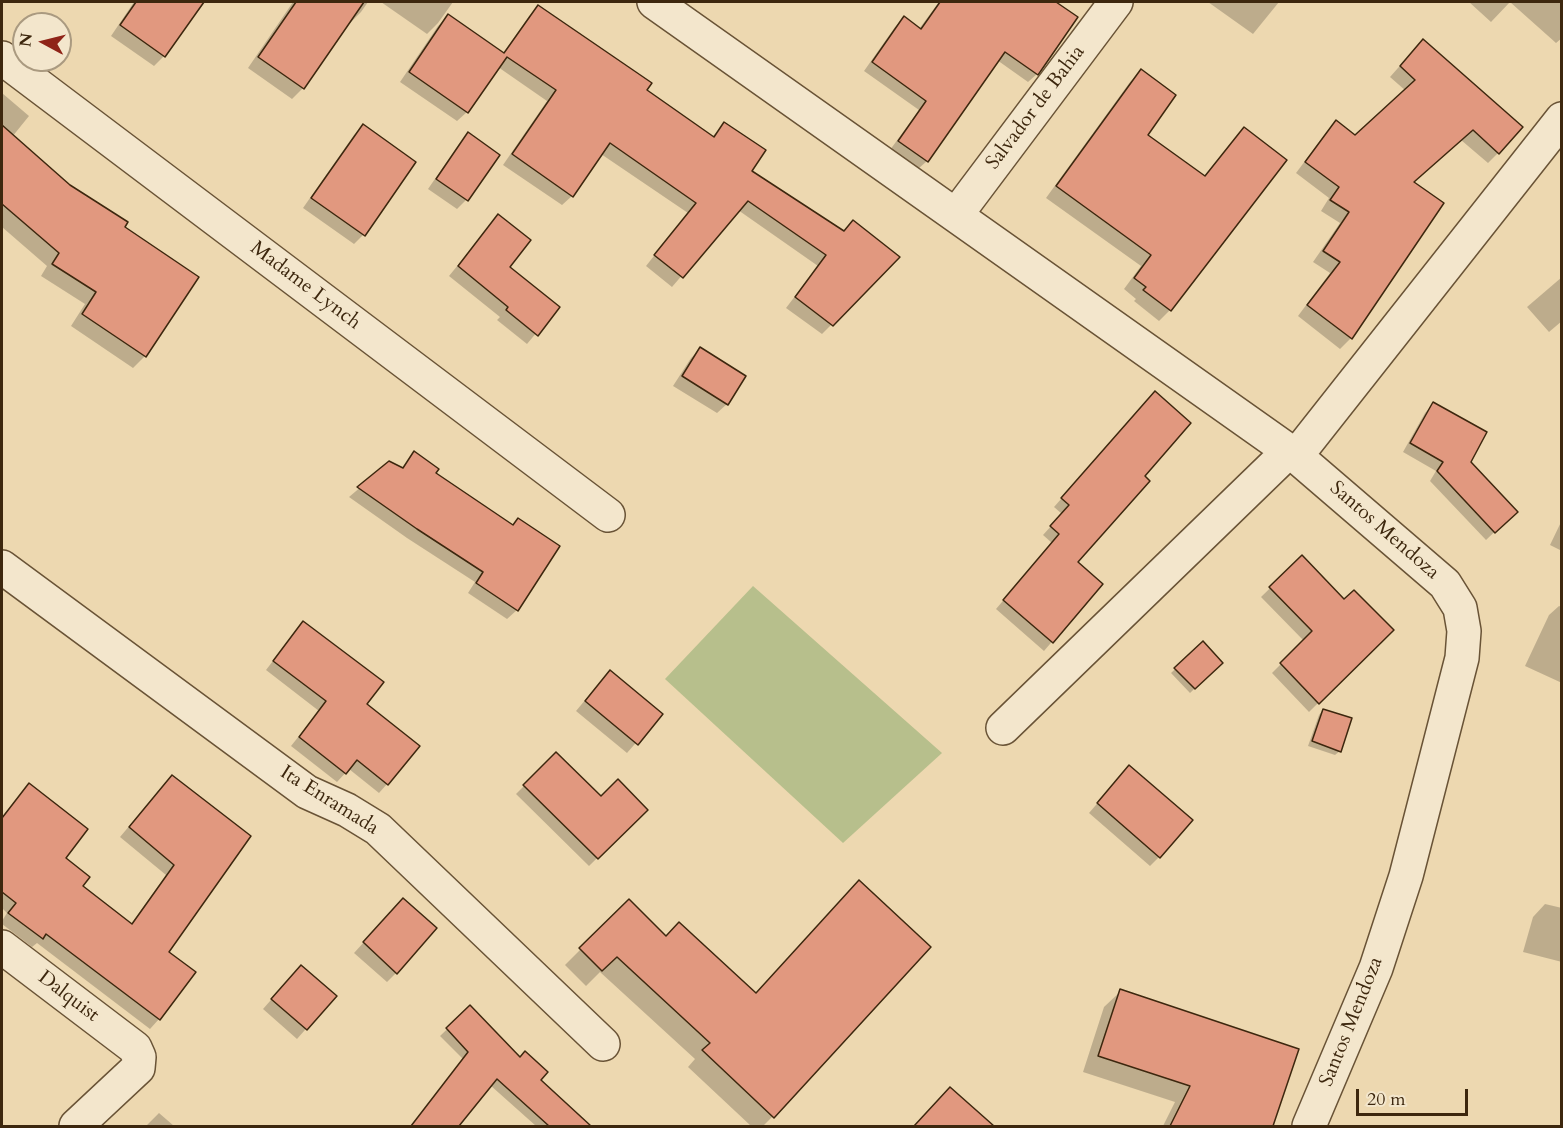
<!DOCTYPE html>
<html>
<head>
<meta charset="utf-8">
<style>
	body { margin:0 }
	#map { position:relative; width:1563px; height:1128px; overflow:hidden; background:#edd8b0; font-family:Cardo,serif }
	canvas { display:block }
	.frame { position:absolute; inset:0; border:3px solid #3d270e; pointer-events:none }
	.north { position:absolute; left:12px; top:12px; width:60px; height:60px; box-sizing:border-box; background:#f3e6cc; border:2px solid #aa9a80; border-radius:50%; rotate:277deg; font-size:16px; font-weight:700; line-height:24px; text-align:center; color:#3d270e }
	.north::after { content:''; display:block; margin:auto; width:21px; height:27px; background:#8f2418; clip-path:polygon(50% 0,100% 100%,50% 72%,0 100%) }
	.scale { position:absolute; left:1356px; top:1089px; width:112px; height:27px; box-sizing:border-box; border:3px solid #3d270e; border-top:0; padding-left:8px; font-size:18px; line-height:21px; white-space:nowrap; color:#3d270e; -webkit-text-stroke:4px #f3e6cc; paint-order:stroke }
</style>
</head>
<body>
<div id="map">
<canvas width="1563" height="1128"></canvas>
<div class="frame"></div>
<div class="north">N</div>
<div class="scale">20 m</div>
</div>
<script>
const ctx = document.querySelector('canvas').getContext('2d');
ctx.lineJoin = 'round';
function fillPath(path, color) {
  ctx.fillStyle = color;
  ctx.fill(path, 'evenodd');
}
function toPath(rows) {
  const path = new Path2D();
  for (const r of rows) {
    path.moveTo(r[0], r[1]);
    for (let i = 2; i < r.length; i += 2) path.lineTo(r[i], r[i + 1]);
  }
  return path;
}
function strokePath(path, color, width, dash) {
  ctx.strokeStyle = color;
  ctx.lineWidth = width;
  ctx.lineCap = dash ? 'butt' : 'round';
  ctx.setLineDash(dash || []);
  ctx.stroke(path);
}
function write(font, color, halo, rows, align = 'center') {
  ctx.font = font + ' Cardo,serif';
  ctx.lineWidth = 6;
  ctx.setLineDash([]);
  ctx.textBaseline = 'middle';
  ctx.strokeStyle = halo;
  ctx.fillStyle = color;
  for (const [text, x, y, turn = 0] of rows) {
    ctx.save();
    ctx.translate(x, y);
    ctx.rotate((+turn || 0) * Math.PI / 180);
    ctx.textAlign = isNaN(turn) ? turn : align;
    if (halo) ctx.strokeText(text, 0, 0);
    ctx.fillText(text, 0, 0);
    ctx.restore();
  }
}
fillPath(toPath([
	[753,586,942,753,843,843,665,679]
]), '#b7bf8c');
fillPath(toPath([
	[134,2,205,2,164,56,154,66,111,36],
	[293,2,368,2,361,12,350,23,348,22,303,88,292,99,248,68],
	[381,2,453,2,438,23,427,34],
	[939,2,993,2,998,5,1001,2,1053,2,1075,18,1037,74,1028,82,997,60,927,161,918,169,890,150,919,110,864,71,895,27,904,18,919,29],
	[1208,2,1279,2,1253,34],
	[1469,2,1562,2,1562,38,1556,43,1510,2,1491,22],
	[538,7,645,90,712,137,724,124,750,171,842,232,853,222,898,258,822,334,786,308,818,266,738,210,672,287,646,266,688,213,601,154,572,196,562,205,503,165,547,101,498,67,467,112,457,121,400,82,438,26,448,16,503,54,529,16],
	[1413,51,1498,153,1488,163,1461,140,1413,183,1442,203,1351,338,1340,349,1298,316,1330,273,1313,262,1340,223,1321,211,1329,198,1296,173,1326,133,1336,122,1355,136,1406,91,1390,77],
	[1141,71,1146,135,1204,177,1244,129,1170,310,1159,321,1134,301,1136,299,1124,289,1141,266,1046,198,1130,82],
	[2,93,29,116,12,137,69,186,122,227,145,356,133,368,71,326,85,304,41,276,47,266,2,227],
	[363,126,363,235,354,244,303,208,354,135],
	[468,134,497,155,466,200,457,209,428,189,459,144],
	[498,216,508,267,558,307,527,344,497,320,500,317,449,276],
	[1562,277,1562,321,1549,332,1527,307],
	[700,349,727,404,717,413,673,386,691,358],
	[1147,401,1142,476,1076,563,1101,584,1044,651,996,609,1052,543,1043,535,1062,514,1054,507],
	[1433,404,1507,520,1486,540,1430,481,1436,471,1403,452,1425,413],
	[414,453,434,473,517,610,507,619,468,593,475,582,407,538,349,497,389,463,401,469],
	[1562,520,1562,551,1550,545],
	[1302,557,1344,601,1392,630,1309,712,1272,673,1304,641,1261,597],
	[1559,606,1562,607,1562,683,1525,666,1549,615],
	[295,632,365,704,387,784,379,793,349,769,337,782,291,746,319,711,266,670],
	[1203,643,1221,663,1190,693,1171,673],
	[601,681,661,714,627,753,576,711],
	[1323,710,1340,751,1335,755,1308,746,1319,715],
	[556,754,601,798,646,810,589,866,516,794],
	[1120,777,1159,857,1150,866,1089,813],
	[29,785,64,858,81,887,131,924,166,875,120,837,163,786,249,837,167,952,194,973,159,1019,150,1029,37,943,32,947,2,924,2,921,7,913,2,908,2,817],
	[843,898,773,1116,763,1126,751,1126,688,1067,695,1059,600,972,586,986,565,965,629,901,666,938,755,994],
	[1545,904,1562,908,1562,962,1523,952,1533,917],
	[394,909,396,973,387,982,354,953],
	[292,976,334,997,297,1039,263,1009],
	[1121,991,1276,1114,1263,1126,1248,1126,1240,1124,1239,1126,1163,1126,1175,1102,1083,1072,1104,1007],
	[470,1007,539,1080,589,1126,536,1126,490,1085,458,1126,411,1126,463,1059,440,1036],
	[950,1089,992,1126,920,1126,917,1124],
	[159,1113,174,1126,146,1126]
]), '#0003');
const building = toPath([
	[136,2,204,2,165,57,120,25,136,2],
	[296,2,364,2,304,89,258,57,296,2],
	[940,2,1056,2,1078,17,1038,75,1005,52,928,162,898,141,926,101,872,62,904,16,921,29,940,2],
	[538,5,652,83,647,90,714,137,724,122,766,150,752,171,844,231,853,220,900,257,833,326,795,297,826,255,748,201,683,278,654,255,696,203,610,143,573,197,512,154,556,90,507,57,468,113,409,72,448,14,504,53,538,5],
	[1423,39,1523,127,1499,154,1473,130,1414,182,1444,203,1352,339,1307,305,1340,262,1323,251,1349,212,1330,200,1339,187,1305,162,1336,120,1355,135,1415,80,1400,66,1423,39],
	[1141,69,1176,95,1148,135,1205,176,1244,127,1287,160,1171,311,1143,290,1146,287,1134,278,1151,255,1056,186,1141,69],
	[363,124,416,162,365,236,311,198,363,124],
	[2,125,70,185,128,222,125,227,199,277,146,357,82,314,96,292,52,264,59,253,2,204,2,125],
	[468,132,500,155,468,201,436,179,468,132],
	[498,214,531,240,510,267,560,307,538,336,506,310,508,307,458,266,498,214],
	[700,347,746,376,728,405,682,376,700,347],
	[1155,391,1191,423,1145,476,1150,481,1078,562,1103,584,1053,643,1003,600,1059,534,1050,526,1069,505,1061,498,1155,391],
	[1433,402,1487,432,1471,462,1518,512,1495,533,1437,471,1443,462,1410,443,1433,402],
	[414,451,439,469,436,473,513,525,518,518,560,546,518,611,476,583,483,572,417,529,357,487,389,461,403,468,414,451],
	[1302,555,1344,599,1354,590,1394,630,1319,704,1280,663,1312,631,1269,587,1302,555],
	[303,621,384,682,367,704,420,746,388,785,357,760,346,774,299,737,326,701,273,661,303,621],
	[1203,641,1223,663,1195,689,1174,668,1203,641],
	[610,670,663,714,638,745,585,701,610,670],
	[1323,709,1352,718,1341,752,1312,741,1323,709],
	[556,752,601,796,618,779,648,810,598,859,523,785,556,752],
	[1129,765,1193,820,1160,858,1097,803,1129,765],
	[172,775,251,836,169,952,196,972,160,1020,46,934,43,939,8,913,16,903,2,892,2,818,29,783,88,829,66,858,90,877,83,886,132,924,174,865,129,827,172,775],
	[859,880,931,947,774,1118,702,1050,710,1043,617,957,602,971,579,948,629,899,666,936,679,922,756,993,859,880],
	[403,898,437,928,397,974,363,942,403,898],
	[301,965,337,996,307,1030,271,999,301,965],
	[1120,989,1299,1049,1273,1126,1170,1126,1190,1086,1098,1056,1120,989],
	[470,1005,520,1057,525,1051,548,1072,541,1080,591,1126,549,1126,497,1079,459,1126,411,1126,468,1052,446,1028,470,1005],
	[950,1087,994,1126,914,1126,950,1087]
]);
fillPath(building, '#e1987f');
strokePath(building, '#3d270e', 1.5);
const minor = toPath([
	[654,2,1296,456,1445,584,1460,608,1464,631,1462,658,1406,876,1376,968,1309,1126],
	[2,58,608,515],
	[956,215,1116,2],
	[1296,456,1562,119],
	[2,567,307,792,347,810,378,829,603,1044],
	[1003,728,1289,451],
	[2,947,135,1048,139,1057,138,1068,76,1126]
]);
strokePath(minor, '#695336', 36);
strokePath(minor, '#f3e6cc', 33);
write('20px', '#3d270e', '#f3e6cc', [
	["Salvador de Bahia",1036,108,-53],
	["Madame Lynch",305,286,37],
	["Santos Mendoza",1384,531,41],
	["Ita Enramada",329,801,32],
	["Dalquist",68,997,37],
	["Santos Mendoza",1352,1022,-68]
]);
</script>
</body>
</html>
